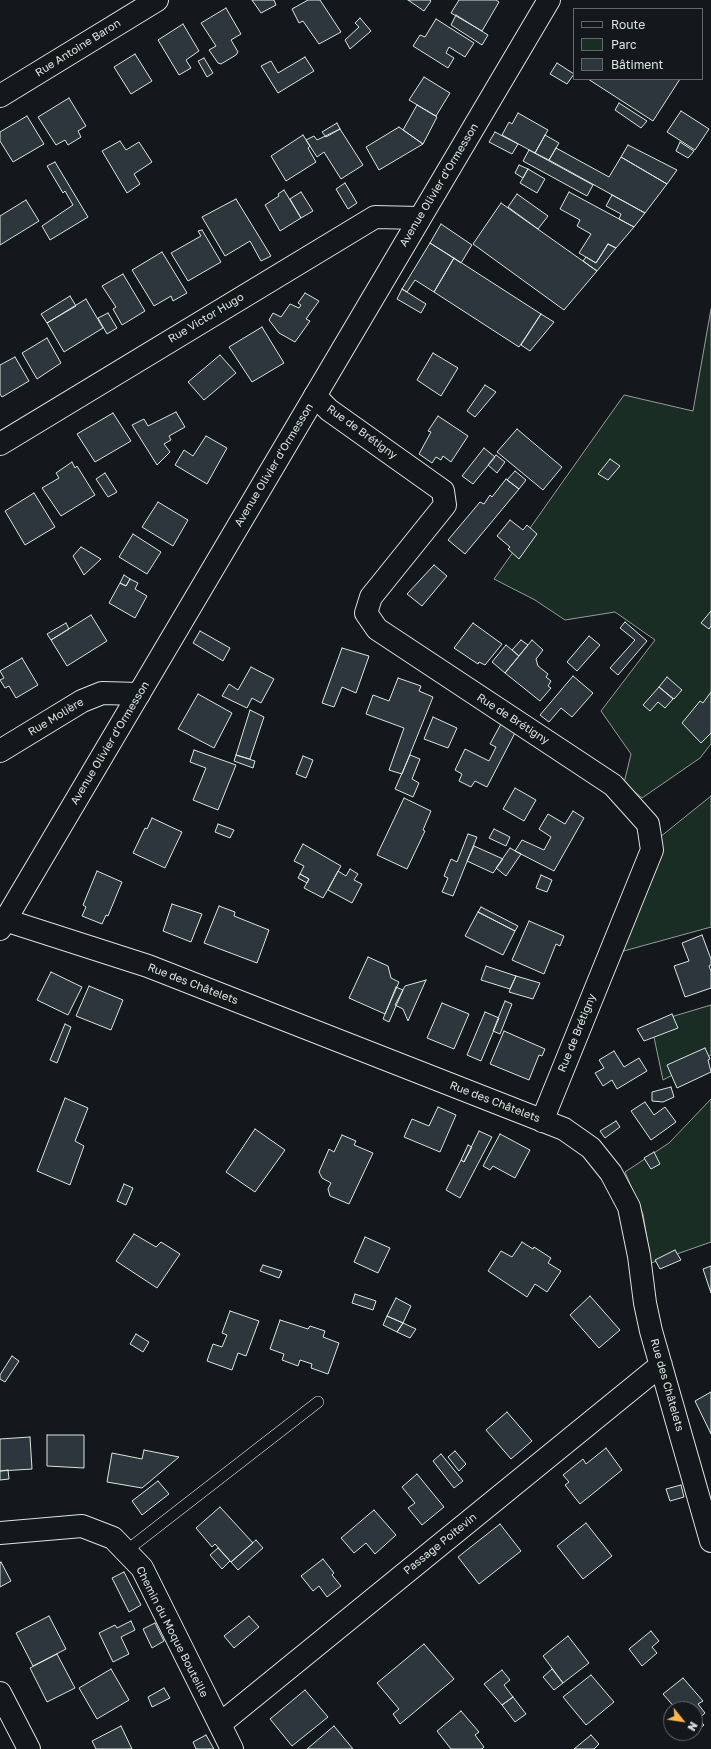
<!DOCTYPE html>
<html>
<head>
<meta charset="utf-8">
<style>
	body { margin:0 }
	#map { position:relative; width:711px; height:1749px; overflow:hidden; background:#14181c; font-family:"Golos Text",sans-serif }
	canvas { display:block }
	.legend { position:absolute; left:573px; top:8px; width:130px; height:72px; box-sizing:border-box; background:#14181c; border:1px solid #626a69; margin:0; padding:5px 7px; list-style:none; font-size:12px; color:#d8e6dc }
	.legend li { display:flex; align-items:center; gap:8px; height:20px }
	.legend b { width:20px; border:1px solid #626a69 }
	.north { position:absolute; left:663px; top:1701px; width:40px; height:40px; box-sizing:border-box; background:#14181c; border:1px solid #626a69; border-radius:50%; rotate:120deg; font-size:11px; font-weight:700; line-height:16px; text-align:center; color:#d8e6dc }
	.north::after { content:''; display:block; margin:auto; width:14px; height:18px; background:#ffb74d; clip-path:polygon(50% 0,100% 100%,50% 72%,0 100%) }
</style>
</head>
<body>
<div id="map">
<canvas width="711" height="1749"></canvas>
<ul class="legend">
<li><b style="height:5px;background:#14181c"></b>Route</li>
<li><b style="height:11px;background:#1a2d24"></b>Parc</li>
<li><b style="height:11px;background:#2c363c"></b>Bâtiment</li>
</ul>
<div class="north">N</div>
</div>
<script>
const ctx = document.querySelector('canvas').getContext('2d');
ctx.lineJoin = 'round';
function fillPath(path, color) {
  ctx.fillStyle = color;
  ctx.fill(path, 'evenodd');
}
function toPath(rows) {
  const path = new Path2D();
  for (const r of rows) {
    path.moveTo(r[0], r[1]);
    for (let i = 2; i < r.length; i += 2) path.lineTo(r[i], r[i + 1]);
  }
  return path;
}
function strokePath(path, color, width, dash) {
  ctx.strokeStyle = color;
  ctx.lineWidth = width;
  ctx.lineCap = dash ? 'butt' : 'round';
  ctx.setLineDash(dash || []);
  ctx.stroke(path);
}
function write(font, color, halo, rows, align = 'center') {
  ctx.font = font + ' "Golos Text",sans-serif';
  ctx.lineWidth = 3;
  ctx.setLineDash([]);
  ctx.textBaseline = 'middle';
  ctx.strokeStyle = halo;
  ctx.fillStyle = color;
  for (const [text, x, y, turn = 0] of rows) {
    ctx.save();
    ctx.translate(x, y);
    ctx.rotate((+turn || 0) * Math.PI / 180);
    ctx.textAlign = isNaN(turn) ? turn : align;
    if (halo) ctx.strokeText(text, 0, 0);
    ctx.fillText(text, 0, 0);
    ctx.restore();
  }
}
const green = toPath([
	[711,309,711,744,700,758,642,798,624,783,631,754,601,711,655,640,615,612,565,620,535,600,494,579,624,395,693,411,711,309],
	[711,796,711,927,620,952,660,837,711,796],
	[711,1005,711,1055,663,1080,651,1023,711,1005],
	[711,1099,711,1242,651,1263,643,1214,625,1172,669,1143,711,1099]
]);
fillPath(green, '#1a2d24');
strokePath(green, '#939e99', 1);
const building = toPath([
	[252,0,274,0,276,5,261,13,252,0],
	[308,0,320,0,341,32,319,44,303,21,299,23,292,9,308,0],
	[408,0,430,0,431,1,424,11,408,0],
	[459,0,496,0,499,2,482,31,451,13,459,0],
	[226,8,241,34,231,40,238,52,236,55,221,64,218,63,209,50,216,46,201,23,226,8],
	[456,15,488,35,482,45,451,25,456,15],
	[360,18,371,31,350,49,345,40,359,27,355,23,360,18],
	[436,19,474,43,465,57,449,47,446,53,454,58,448,68,413,46,420,35,425,37,436,19],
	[183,24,199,51,186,60,191,68,179,75,158,40,183,24],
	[135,54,152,81,131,94,114,67,135,54],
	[305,57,314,71,278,93,261,66,271,61,278,73,305,57],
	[204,58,213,73,207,77,198,61,204,58],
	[557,63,574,74,567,84,550,74,557,63],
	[424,77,450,93,436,116,409,100,424,77],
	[588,79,680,79,653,121,588,79],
	[69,98,86,126,78,131,81,137,68,145,65,140,56,145,38,117,69,98],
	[619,103,647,121,641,128,615,110,619,103],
	[417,105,437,117,423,144,403,130,417,105],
	[681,111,709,129,695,150,667,132,681,111],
	[518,113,548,130,535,153,502,135,509,122,512,124,518,113],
	[27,116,44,144,13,162,0,141,0,132,27,116],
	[337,123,340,129,326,137,322,132,337,123],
	[399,127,423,144,379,170,366,147,399,127],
	[340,129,363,165,341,179,324,152,317,157,306,140,314,136,317,140,340,129],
	[495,132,518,144,512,154,489,142,495,132],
	[303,135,310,146,308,148,316,162,286,181,271,156,303,135],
	[545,135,559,143,549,160,535,153,545,135],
	[120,141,126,150,139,142,152,162,134,174,140,184,127,193,102,151,120,141],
	[680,142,694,151,688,158,676,151,680,142],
	[628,145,677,170,667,184,621,157,628,145],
	[556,148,609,177,621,157,667,184,645,213,549,160,556,148],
	[529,150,593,185,587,196,523,161,529,150],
	[55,162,88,217,50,240,42,226,73,205,65,191,63,193,47,166,55,162],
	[519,165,528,169,523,178,515,173,519,165],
	[528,169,545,179,537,193,520,183,528,169],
	[345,183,357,203,348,209,336,189,345,183],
	[284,190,301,218,280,231,265,205,279,196,278,194,284,190],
	[301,192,313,211,301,218,290,199,301,192],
	[569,192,634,227,616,248,608,244,596,263,579,253,591,234,577,226,580,220,560,209,569,192],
	[517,194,548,216,538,229,508,207,517,194],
	[612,195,645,213,634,227,619,219,621,214,606,206,612,195],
	[236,199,271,256,261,261,250,241,225,256,202,217,236,199],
	[26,200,39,221,0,245,0,216,26,200],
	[501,203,597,271,564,310,473,244,501,203],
	[441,224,472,245,461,263,430,243,441,224],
	[202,230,221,262,188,281,171,253,201,236,198,231,202,230],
	[430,243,454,258,434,292,415,280,407,292,402,289,430,243],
	[608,244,616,248,597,271,583,261,586,257,596,263,608,244],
	[162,252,187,293,173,301,171,296,154,306,132,270,162,252],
	[454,258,541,314,519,347,434,292,454,258],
	[123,274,145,311,122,325,113,309,116,307,102,286,123,274],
	[402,289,426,304,421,313,397,299,402,289],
	[305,293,319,301,306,319,310,321,295,342,279,333,269,320,273,313,281,317,290,304,299,308,301,305,298,303,305,293],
	[70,296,76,306,47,323,41,314,70,296],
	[86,299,103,328,64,352,47,323,86,299],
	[108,313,117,328,107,334,98,318,108,313],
	[541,314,554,322,530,351,521,345,541,314],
	[262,327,284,363,252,382,229,347,262,327],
	[47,338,61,363,37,379,22,353,47,338],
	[433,353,458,368,441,396,417,380,433,353],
	[220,355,236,373,204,400,188,382,220,355],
	[15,357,29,381,2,397,0,394,0,365,15,357],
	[485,385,496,392,475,417,467,411,485,385],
	[176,412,185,427,169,436,171,440,164,444,170,452,157,465,132,425,144,419,148,426,176,412],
	[113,413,131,441,95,462,77,434,113,413],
	[438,416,468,436,451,462,443,456,441,460,436,457,432,463,419,454,431,432,428,431,438,416],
	[517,429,562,467,543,490,497,452,517,429],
	[206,436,227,448,207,484,175,465,184,450,193,456,206,436],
	[484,448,495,457,473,484,462,476,484,448],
	[496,455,505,462,497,473,488,465,496,455],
	[610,459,620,466,608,480,598,474,610,459],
	[72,462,75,468,77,466,95,495,61,516,42,488,59,478,56,473,72,462],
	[515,471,526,480,519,489,507,480,515,471],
	[105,473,117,492,108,497,96,479,105,473],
	[506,479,519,489,465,554,448,540,480,502,484,504,490,495,492,497,506,479],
	[34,493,55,527,25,545,5,511,34,493],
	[158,502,188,520,173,546,142,527,158,502],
	[510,520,523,530,527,525,537,534,519,559,508,549,510,547,497,536,510,520],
	[133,534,161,552,147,574,119,557,133,534],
	[81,547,101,559,84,575,73,556,81,547],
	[434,565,447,576,422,606,407,594,434,565],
	[124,575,130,579,126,586,120,583,124,575],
	[130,579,138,583,135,589,147,596,135,618,109,603,120,583,126,586,130,579],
	[711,611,711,626,709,629,701,623,711,611],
	[91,615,107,641,67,666,51,640,91,615],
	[625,622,647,641,618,675,610,668,635,640,620,628,625,622],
	[66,623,69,629,51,640,47,634,66,623],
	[473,623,502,644,485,665,479,662,478,664,454,648,473,623],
	[200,631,230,648,223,661,193,643,200,631],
	[589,636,600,645,577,671,567,662,589,636],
	[521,640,528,645,519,656,512,650,521,640],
	[532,640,543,650,536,659,538,666,548,674,546,677,551,681,548,686,551,688,540,701,505,673,532,640],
	[506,645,519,656,505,673,492,662,506,645],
	[342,648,369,656,356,693,342,687,334,707,322,703,342,648],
	[22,658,38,685,16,698,9,686,5,688,0,680,4,678,0,671,22,658],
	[251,667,274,679,261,703,252,698,247,708,222,696,229,684,238,690,251,667],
	[573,676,593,693,572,717,561,708,549,722,540,715,573,676],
	[667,677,682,690,674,699,659,687,667,677],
	[398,678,421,686,419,691,433,697,402,774,389,770,404,728,366,714,373,695,389,701,398,678],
	[659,687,673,699,665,708,658,702,650,711,643,705,659,687],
	[711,692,711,733,701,743,682,723,700,701,703,703,711,692],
	[198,694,232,713,214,748,178,729,198,694],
	[250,710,264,717,250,759,236,755,250,710],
	[433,717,457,728,448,748,424,739,433,717],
	[502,722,517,729,487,787,475,781,471,787,459,781,462,774,455,770,465,749,489,761,496,747,490,744,502,722],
	[194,750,236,765,218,810,193,800,206,768,190,762,194,750],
	[236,755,255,761,253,768,234,761,236,755],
	[410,755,420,759,412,779,419,783,413,797,395,789,410,755],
	[303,756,313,760,306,778,296,774,303,756],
	[515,788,536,800,524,821,503,809,515,788],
	[404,798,431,811,423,830,425,831,407,869,377,855,404,798],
	[573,811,584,818,554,871,515,851,522,840,544,850,551,837,539,829,548,814,565,824,573,811],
	[152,818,182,832,165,868,133,853,145,828,147,829,152,818],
	[218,824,234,830,230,838,215,832,218,824],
	[494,829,510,837,506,846,489,838,494,829],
	[468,834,477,837,453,896,442,892,448,878,444,876,451,859,457,862,468,834],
	[303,844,341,866,323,898,304,888,309,879,300,874,304,866,294,861,303,844],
	[474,846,503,859,493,873,467,861,474,846],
	[510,848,521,854,506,876,496,868,510,848],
	[350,869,358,874,354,880,362,884,352,903,328,890,338,871,346,876,350,869],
	[97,871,122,882,108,916,106,915,102,924,82,916,86,907,83,905,97,871],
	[300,874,309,879,307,883,298,878,300,874],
	[541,875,552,880,547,892,536,888,541,875],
	[172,904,202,914,191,942,163,931,172,904],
	[219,906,235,912,234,916,269,930,257,963,204,943,219,906],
	[481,907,518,926,515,931,478,912,481,907],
	[478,912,515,931,503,955,465,936,478,912],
	[529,921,564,936,560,946,556,944,544,974,512,960,529,921],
	[702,935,711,959,711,965,709,966,711,971,711,988,685,997,674,966,689,961,682,943,702,935],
	[368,957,388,966,391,978,399,982,385,1014,349,998,368,957],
	[486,966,516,976,510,989,481,980,486,966],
	[51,972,82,987,68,1015,37,1000,51,972],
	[516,976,540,983,533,999,509,992,516,976],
	[426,980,408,1021,403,1009,395,1005,405,986,426,980],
	[89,986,123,1000,111,1030,76,1016,89,986],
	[396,987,403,990,389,1022,383,1019,396,987],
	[505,1001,512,1004,500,1034,493,1031,505,1001],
	[442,1003,469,1014,454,1049,427,1038,442,1003],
	[485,1012,499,1018,481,1061,467,1055,485,1012],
	[672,1014,678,1028,644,1041,637,1029,672,1014],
	[65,1024,71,1027,57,1063,50,1060,65,1024],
	[504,1031,545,1049,542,1056,539,1055,529,1080,490,1064,504,1031],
	[705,1048,710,1059,708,1060,711,1072,677,1088,667,1065,705,1048],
	[614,1051,624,1067,639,1058,647,1071,617,1089,612,1080,603,1086,595,1073,604,1068,599,1060,614,1051],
	[671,1087,674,1097,663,1102,652,1101,652,1092,671,1087],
	[65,1098,88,1108,75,1141,84,1146,70,1185,37,1171,65,1098],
	[645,1102,654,1115,665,1107,676,1122,651,1140,631,1111,645,1102],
	[438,1107,456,1115,440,1152,404,1137,412,1119,429,1126,438,1107],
	[616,1121,620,1127,605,1138,600,1131,616,1121],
	[255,1129,285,1150,255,1192,226,1172,255,1129],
	[479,1131,492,1137,460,1198,446,1190,461,1160,464,1162,479,1131],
	[500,1134,530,1150,515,1178,493,1166,490,1170,483,1166,500,1134],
	[342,1135,356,1141,354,1145,373,1153,349,1204,330,1196,328,1189,331,1183,322,1178,319,1172,329,1149,334,1152,342,1135],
	[468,1145,472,1147,464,1162,461,1160,468,1145],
	[654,1152,660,1164,651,1169,644,1158,654,1152],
	[124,1184,133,1188,126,1205,117,1201,124,1184],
	[134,1234,156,1247,161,1242,180,1254,157,1288,116,1261,134,1234],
	[365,1237,390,1248,378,1273,354,1262,365,1237],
	[522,1242,533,1249,534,1247,551,1258,548,1263,561,1271,547,1292,535,1284,527,1297,488,1271,501,1251,512,1257,522,1242],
	[675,1250,681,1260,660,1269,655,1260,675,1250],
	[263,1265,282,1271,279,1278,260,1271,263,1265],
	[711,1266,711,1293,703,1269,711,1266],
	[355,1294,376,1301,373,1310,352,1303,355,1294],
	[590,1296,620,1330,599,1348,570,1315,590,1296],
	[396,1298,411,1306,403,1323,387,1316,396,1298],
	[230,1311,259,1321,246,1356,238,1353,232,1370,207,1361,213,1344,222,1347,227,1335,222,1333,230,1311],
	[387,1316,403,1323,397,1332,383,1325,387,1316],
	[280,1320,308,1329,310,1326,325,1331,323,1337,339,1343,328,1374,311,1368,312,1364,300,1360,298,1366,282,1360,284,1354,270,1349,280,1320],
	[403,1323,416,1329,410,1338,397,1332,403,1323],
	[136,1334,149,1342,143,1352,130,1344,136,1334],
	[12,1356,19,1361,5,1382,0,1379,0,1375,12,1356],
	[711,1392,711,1434,695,1401,711,1392],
	[507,1412,532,1441,511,1459,486,1430,507,1412],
	[47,1435,84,1435,84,1468,47,1466,47,1435],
	[30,1437,32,1469,0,1471,0,1439,30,1437],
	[606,1448,622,1470,580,1504,565,1485,569,1482,563,1475,583,1459,586,1464,606,1448],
	[144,1450,179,1457,142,1488,107,1482,112,1453,142,1459,144,1450],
	[455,1451,466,1464,459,1471,448,1457,455,1451],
	[441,1454,463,1481,454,1488,433,1461,441,1454],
	[8,1470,9,1479,0,1480,0,1471,8,1470],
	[417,1474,444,1507,422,1525,408,1508,415,1503,402,1487,417,1474],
	[158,1481,169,1494,142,1515,132,1501,158,1481],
	[681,1485,684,1497,670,1501,666,1489,681,1485],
	[220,1507,253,1543,231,1562,215,1544,212,1547,196,1528,220,1507],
	[374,1510,396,1535,375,1554,366,1543,354,1553,341,1538,374,1510],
	[586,1523,612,1556,583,1579,557,1546,586,1523],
	[500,1524,521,1551,479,1584,458,1557,500,1524],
	[256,1540,263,1548,238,1570,231,1562,256,1540],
	[218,1548,230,1561,222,1569,210,1555,218,1548],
	[323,1559,334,1573,332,1575,341,1586,327,1597,319,1586,313,1591,301,1576,323,1559],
	[1,1562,11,1581,0,1587,0,1563,1,1562],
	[124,1572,141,1605,129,1612,112,1578,124,1572],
	[49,1616,66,1649,33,1666,16,1633,49,1616],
	[249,1616,259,1627,234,1648,224,1636,249,1616],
	[131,1621,135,1630,121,1637,129,1654,113,1662,99,1633,115,1625,117,1628,131,1621],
	[155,1623,164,1641,152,1648,143,1629,155,1623],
	[651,1631,659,1641,652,1647,657,1653,642,1666,629,1649,651,1631],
	[568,1636,589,1663,563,1683,543,1656,568,1636],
	[424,1644,454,1679,400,1724,393,1714,399,1709,377,1683,424,1644],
	[57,1654,75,1688,47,1702,30,1668,57,1654],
	[111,1669,129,1700,97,1719,79,1688,111,1669],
	[552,1669,563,1683,554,1690,543,1677,552,1669],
	[502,1670,510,1680,504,1685,513,1697,502,1705,484,1684,502,1670],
	[591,1675,614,1702,586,1725,563,1697,591,1675],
	[683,1678,703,1701,698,1704,705,1713,698,1719,704,1725,695,1732,695,1709,676,1709,663,1694,683,1678],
	[164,1688,170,1698,152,1707,148,1697,164,1688],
	[305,1690,328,1717,292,1746,270,1719,305,1690],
	[513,1697,526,1714,515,1722,502,1705,513,1697],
	[461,1711,479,1732,475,1735,484,1747,482,1749,451,1749,437,1731,461,1711],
	[121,1726,132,1749,96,1749,92,1741,121,1726],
	[334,1726,353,1749,307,1749,334,1726],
	[683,1733,693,1733,686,1738,683,1733],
	[206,1735,214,1749,196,1749,193,1742,206,1735],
	[591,1735,599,1744,594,1749,574,1749,591,1735]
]);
fillPath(building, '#2c363c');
strokePath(building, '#d8e6dc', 1);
const lane = toPath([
	[126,1551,318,1402]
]);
const street = toPath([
	[0,96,157,0],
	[315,396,329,410,443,491,445,505,371,597,366,613,377,629,613,785,648,824,652,850,542,1121],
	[0,444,375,217,419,218],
	[0,751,82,701,102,693,139,694],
	[5,920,148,966,564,1129,591,1148,611,1173,629,1207,639,1256,645,1303,651,1331,711,1541],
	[0,1533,82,1526,113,1538,142,1568,232,1749],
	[0,1693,29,1749],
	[220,1724,661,1365]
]);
const secondary = toPath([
	[0,929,549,0]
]);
strokePath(lane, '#d8e6dc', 12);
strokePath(street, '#d8e6dc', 24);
strokePath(secondary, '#d8e6dc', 24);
strokePath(lane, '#14181c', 11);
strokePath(street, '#14181c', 22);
strokePath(secondary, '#14181c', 22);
write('11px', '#d8e6dc', '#14181c', [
	["Rue Antoine Baron",78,48,-32],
	["Avenue Olivier d'Ormesson",439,185,-59],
	["Rue Victor Hugo",206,318,-31],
	["Rue de Brétigny",362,432,36],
	["Avenue Olivier d'Ormesson",274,465,-59],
	["Rue Molière",56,717,-31],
	["Rue de Brétigny",513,719,33],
	["Avenue Olivier d'Ormesson",110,743,-59],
	["Rue des Châtelets",193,984,21],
	["Rue de Brétigny",577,1033,-68],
	["Rue des Châtelets",495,1102,21],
	["Rue des Châtelets",667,1385,74],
	["Passage Poitevin",440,1544,-39],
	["Chemin du Moque Bouteille",172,1632,63]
]);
</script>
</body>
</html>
